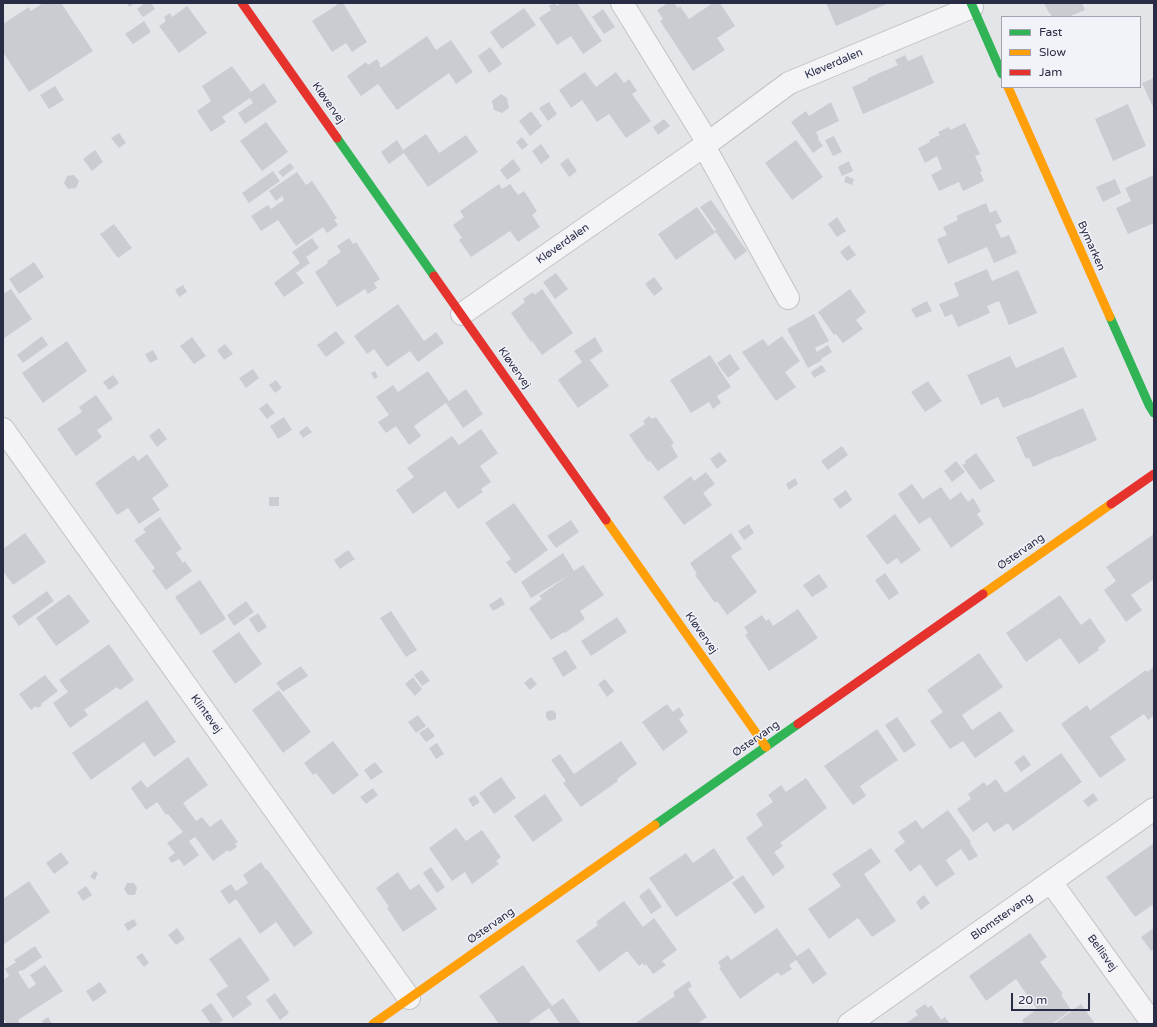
<!DOCTYPE html>
<html>
<head>
<meta charset="utf-8">
<style>
	body { margin:0 }
	#map { position:relative; width:1157px; height:1027px; overflow:hidden; background:#e4e5e9; font-family:"Varela Round",sans-serif }
	canvas { display:block }
	.frame { position:absolute; inset:0; border:4px solid #292c45; pointer-events:none }
	.legend { position:absolute; left:1001px; top:16px; width:140px; height:72px; box-sizing:border-box; background:#f2f3f8; border:1px solid #a2a3b0; margin:0; padding:5px 7px; list-style:none; font-size:12px; color:#292c45 }
	.legend li { display:flex; align-items:center; gap:8px; height:20px }
	.legend b { width:20px; border:1px solid #a2a3b0 }
	.scale { position:absolute; left:1011px; top:993px; width:79px; height:18px; box-sizing:border-box; border:2px solid #292c45; border-top:0; padding-left:5px; font-size:12px; line-height:14px; white-space:nowrap; color:#292c45; -webkit-text-stroke:3px #f2f3f8; paint-order:stroke }
</style>
</head>
<body>
<div id="map">
<canvas width="1157" height="1027"></canvas>
<div class="frame"></div>
<ul class="legend">
<li><b style="height:5px;background:#30b455"></b>Fast</li>
<li><b style="height:5px;background:#ff9f0a"></b>Slow</li>
<li><b style="height:5px;background:#e5322d"></b>Jam</li>
</ul>
<div class="scale">20 m</div>
</div>
<script>
const ctx = document.querySelector('canvas').getContext('2d');
ctx.lineJoin = 'round';
function fillPath(path, color) {
  ctx.fillStyle = color;
  ctx.fill(path, 'evenodd');
}
function toPath(rows) {
  const path = new Path2D();
  for (const r of rows) {
    path.moveTo(r[0], r[1]);
    for (let i = 2; i < r.length; i += 2) path.lineTo(r[i], r[i + 1]);
  }
  return path;
}
function strokePath(path, color, width, dash) {
  ctx.strokeStyle = color;
  ctx.lineWidth = width;
  ctx.lineCap = dash ? 'butt' : 'round';
  ctx.setLineDash(dash || []);
  ctx.stroke(path);
}
function write(font, color, halo, rows, align = 'center') {
  ctx.font = font + ' "Varela Round",sans-serif';
  ctx.lineWidth = 3;
  ctx.setLineDash([]);
  ctx.textBaseline = 'middle';
  ctx.strokeStyle = halo;
  ctx.fillStyle = color;
  for (const [text, x, y, turn = 0] of rows) {
    ctx.save();
    ctx.translate(x, y);
    ctx.rotate((+turn || 0) * Math.PI / 180);
    ctx.textAlign = isNaN(turn) ? turn : align;
    if (halo) ctx.strokeText(text, 0, 0);
    ctx.fillText(text, 0, 0);
    ctx.restore();
  }
}
fillPath(toPath([
	[43,3,61,3,93,51,29,92,3,52,3,24,29,7,31,11],
	[127,3,135,3,129,7],
	[145,3,151,3,155,9,143,17,137,9],
	[336,3,343,3,367,42,352,52,346,43,332,52,312,21,337,5],
	[554,3,555,3,557,6,561,3,577,3,602,41,583,54,571,36,557,45,539,18,551,10,549,6],
	[668,3,674,3,678,8,680,6,689,19,713,3,720,3,735,26,717,38,725,50,693,71,660,21,663,19,657,10],
	[826,3,889,3,836,26],
	[1044,3,1082,3,1085,10,1068,17,1052,17,1050,13,1049,13],
	[187,6,207,33,179,53,159,26,166,21,164,17,170,13,172,17],
	[524,8,536,25,502,49,490,32],
	[603,9,615,27,604,34,592,17],
	[144,21,151,32,133,44,125,34],
	[427,36,436,50,451,40,473,72,456,84,449,73,397,110,378,84,361,96,347,76,366,62,368,65,377,59,380,64,379,65,381,68],
	[490,47,502,64,489,73,478,56],
	[905,55,908,61,922,55,934,83,863,114,852,87,868,80,868,78,898,65,895,60],
	[232,66,251,92,264,83,277,102,245,124,238,113,253,103,250,98,222,117,226,122,211,132,197,111,211,101,202,86],
	[585,72,596,87,616,72,624,83,629,79,637,91,632,94,651,121,626,138,609,114,597,122,582,100,571,108,559,90],
	[1154,78,1154,105,1152,105,1142,83],
	[55,86,64,100,49,109,40,95],
	[501,94,507,98,509,108,502,113,494,110,492,101],
	[549,102,557,114,548,121,539,108],
	[831,102,839,121,816,132,819,138,818,139,823,146,813,153,791,122,806,111,809,116],
	[1128,104,1146,146,1113,161,1095,119],
	[531,111,542,126,530,136,519,121],
	[664,119,670,126,658,135,653,127],
	[266,122,288,152,262,171,240,141],
	[965,123,980,154,975,156,982,171,980,172,984,181,963,191,959,182,939,191,931,175,942,169,937,156,925,163,918,148,930,142,929,140,940,135,938,132,949,127,950,130],
	[119,133,126,143,119,148,111,138],
	[426,134,439,153,466,135,478,152,428,187,404,153,389,164,381,152,397,140,403,150],
	[834,136,842,152,833,156,825,140],
	[522,137,528,145,522,150,516,142],
	[796,140,823,177,792,200,765,163],
	[541,144,550,157,541,164,532,151],
	[95,150,103,162,92,171,83,159],
	[568,158,577,171,569,177,560,164],
	[513,159,521,170,507,180,500,170],
	[849,161,853,171,842,176,838,167],
	[290,163,294,168,283,177,278,172],
	[273,171,280,181,249,203,242,193],
	[297,172,306,185,312,181,337,218,334,220,338,225,327,233,323,227,296,246,278,220,261,231,251,216,268,205,271,209,284,200,282,196,276,201,269,191],
	[74,175,79,181,76,188,68,189,64,183,67,176],
	[1154,175,1154,223,1128,234,1116,208,1131,201,1125,188],
	[846,176,854,179,852,185,844,182],
	[1115,179,1121,193,1103,202,1096,187],
	[499,184,502,189,510,184,518,195,524,191,537,211,532,215,540,227,518,242,510,231,471,257,459,240,462,238,453,225,464,217,460,211],
	[711,200,747,251,735,260,716,232,676,260,658,234,697,207,714,231,716,230,700,207],
	[986,203,990,213,996,210,1002,222,995,225,1001,238,1009,235,1017,253,994,263,987,247,948,264,937,239,947,235,943,227,958,220,956,216],
	[837,217,846,231,837,237,828,224],
	[114,224,132,248,118,258,100,234],
	[312,238,319,248,306,257,310,263,296,273,304,283,284,297,274,283,300,263,292,252],
	[349,238,353,244,356,242,380,279,374,283,377,288,368,294,365,289,337,307,315,272,328,263,327,261,341,252,337,246],
	[849,245,856,255,847,261,840,252],
	[34,262,44,277,19,294,9,279],
	[987,269,992,281,1018,270,1037,313,1009,325,999,301,987,306,990,313,958,327,952,314,945,317,939,304,959,296,954,283],
	[556,273,568,289,555,299,543,282],
	[654,277,663,289,654,296,645,284],
	[183,285,187,292,179,297,175,290],
	[11,289,32,319,3,339,3,294],
	[542,289,573,333,542,355,532,341,531,342,511,313,525,302,523,299,533,292,534,295],
	[850,289,866,312,856,320,863,329,843,343,836,334,834,335,818,312],
	[927,301,932,311,916,318,911,309],
	[398,304,424,341,436,332,444,343,418,362,410,351,387,367,374,349,367,354,354,336],
	[814,314,829,341,815,348,817,352,828,345,832,352,821,359,822,360,808,368,787,329],
	[336,331,345,343,326,357,317,345],
	[42,336,48,345,23,363,17,355],
	[782,336,800,361,785,372,796,387,776,401,742,352,763,339,768,346],
	[192,337,206,356,194,364,180,346],
	[595,337,603,351,590,360,609,386,578,408,558,380,582,362,574,351],
	[67,341,87,371,43,403,22,373],
	[225,344,233,354,224,360,217,350],
	[1063,347,1077,377,1027,399,1027,398,1003,408,998,397,981,405,967,375,1010,356,1016,368],
	[153,350,158,359,150,363,145,354],
	[730,354,740,369,728,378,717,363],
	[710,355,731,387,717,396,721,403,713,409,709,402,691,413,670,380],
	[822,365,826,371,814,378,811,372],
	[253,369,259,378,246,388,239,378],
	[375,371,378,377,374,379,371,373],
	[428,371,449,401,466,389,483,414,463,428,446,403,414,426,421,436,409,445,396,426,386,433,378,422,389,415,376,397,393,385,398,392],
	[113,375,119,383,109,390,103,382],
	[276,380,282,388,275,393,269,385],
	[928,381,942,401,925,412,911,392],
	[96,395,113,419,97,430,102,437,76,456,57,429,82,412,79,407],
	[267,403,275,413,267,419,259,409],
	[1083,408,1097,440,1058,457,1058,456,1033,467,1029,458,1026,459,1016,437],
	[649,416,652,419,656,417,674,443,671,445,678,457,658,471,650,461,648,462,629,435,645,424,643,421],
	[284,417,292,430,278,439,270,426],
	[307,426,312,432,303,438,299,432],
	[159,428,167,439,157,447,149,436],
	[481,429,498,453,480,466,491,482,481,489,483,492,458,509,445,491,413,514,396,490,414,477,407,468,452,436,459,445],
	[842,446,848,455,828,470,821,461],
	[720,452,727,461,717,469,710,459],
	[976,453,995,481,980,490,962,465,966,463,965,461],
	[147,454,169,486,152,498,160,510,139,524,128,508,117,515,95,483,134,455,138,461],
	[956,461,965,472,952,482,944,471],
	[706,472,715,484,703,493,712,505,684,525,663,497,691,476,694,481],
	[795,478,798,484,789,490,786,484],
	[912,484,923,499,941,487,950,500,961,492,968,502,973,498,981,511,977,514,984,524,951,548,930,517,919,524,898,494],
	[846,490,852,500,840,509,833,499],
	[269,497,279,497,279,506,269,506],
	[514,503,548,550,515,574,506,562,511,559,485,523],
	[895,514,921,550,901,564,897,558,887,565,866,536],
	[160,517,182,549,176,553,183,563,185,561,192,571,166,590,152,571,155,568,134,540,146,532,143,529],
	[571,520,579,532,556,548,547,536],
	[749,524,754,533,744,540,738,531],
	[25,533,46,562,13,585,3,571,3,549],
	[731,533,742,549,731,556,757,592,727,615,717,601,715,603,695,575,697,574,690,563],
	[1154,534,1154,579,1131,595,1142,610,1126,622,1104,590,1116,581,1106,567],
	[348,550,355,559,340,569,334,560],
	[563,553,574,571,583,565,604,595,580,611,585,619,565,633,564,632,551,640,529,608,542,599,539,596,569,575,531,598,521,582],
	[885,573,899,593,889,600,875,580],
	[819,574,828,587,812,597,803,585],
	[200,580,226,619,201,635,175,597],
	[47,591,54,601,19,626,12,616],
	[69,594,90,622,56,646,36,618],
	[1060,595,1081,625,1090,618,1106,641,1098,648,1099,650,1079,664,1060,638,1026,662,1006,633],
	[501,597,505,604,493,611,489,605],
	[246,601,254,612,234,626,227,615],
	[798,609,818,638,769,671,745,635,748,633,744,627,762,615,766,621,769,619,773,626],
	[391,611,417,650,406,657,380,618],
	[258,613,267,627,258,633,249,619],
	[617,617,627,632,591,656,581,641],
	[239,632,262,664,235,684,212,651],
	[109,644,134,680,120,690,117,687,84,710,88,715,70,728,53,703,68,692,59,680],
	[566,650,577,668,563,677,552,658],
	[979,653,1003,687,962,715,972,730,1000,711,1014,731,975,758,963,741,950,749,930,721,943,712,927,690],
	[301,666,308,676,283,692,276,683],
	[1154,667,1154,715,1148,720,1144,714,1110,737,1126,760,1100,778,1061,724,1087,705,1090,710,1146,670,1147,672],
	[422,670,430,681,422,686,414,675],
	[45,675,58,691,41,704,42,705,38,708,36,706,31,710,19,694],
	[413,677,422,689,415,696,405,684],
	[531,677,537,684,530,690,524,683],
	[605,679,614,691,607,697,598,684],
	[279,690,311,732,283,753,252,710],
	[147,700,176,742,154,757,144,742,91,780,72,753],
	[667,704,673,712,679,707,684,715,679,719,688,732,663,751,642,722],
	[552,710,556,713,556,719,550,721,546,718,546,712],
	[418,715,426,726,416,733,408,722],
	[897,717,916,745,904,753,885,725],
	[428,727,435,736,426,742,419,733],
	[877,729,898,760,860,786,866,796,853,805,824,766],
	[333,741,359,775,333,795,316,773,313,775,304,763],
	[621,741,637,764,617,779,618,781,581,807,563,783,566,781,551,760,560,754,574,774],
	[437,743,444,754,436,759,429,748],
	[1061,753,1082,782,1013,831,1008,823,994,832,987,822,973,832,957,809,971,799,968,794,984,782,987,786,996,779,1005,793],
	[1024,755,1031,765,1021,772,1014,762],
	[188,757,208,785,183,803,196,821,202,817,210,827,221,819,238,842,235,844,237,847,229,852,228,850,213,861,195,837,189,841,199,855,184,866,179,859,172,863,168,858,175,853,167,843,183,832,168,814,166,815,157,802,146,810,131,788,141,780,147,788],
	[375,762,383,772,371,780,364,770],
	[501,777,516,798,494,814,479,793],
	[806,778,827,808,780,843,783,846,774,852,785,867,773,876,746,838,763,825,756,814,773,802,768,795,781,785,786,792],
	[373,788,378,795,366,804,360,797],
	[1093,793,1098,800,1088,807,1083,801],
	[545,794,563,820,533,842,514,816],
	[475,795,480,802,473,807,468,799],
	[948,810,971,842,970,843,978,856,969,861,961,849,946,860,955,874,936,887,920,864,910,872,894,850,905,842,898,832,916,820,922,829],
	[456,828,466,841,482,830,501,857,496,861,499,864,472,884,465,872,452,881,429,848],
	[1154,843,1154,888,1153,888,1154,890,1154,904,1135,917,1106,877],
	[714,848,734,878,676,917,649,878,686,853,693,863],
	[871,848,881,862,864,874,896,921,872,937,858,918,829,939,808,909,841,886,832,874],
	[61,852,69,863,54,874,46,863],
	[261,862,266,870,267,869,313,933,294,947,276,922,260,934,236,899,229,904,220,891,231,884,236,891,248,883,243,875],
	[431,867,445,887,437,893,423,873],
	[94,871,98,873,95,880,90,877],
	[398,872,410,890,419,884,437,909,403,932,387,908,389,907,376,888],
	[743,875,765,907,755,914,732,883],
	[29,881,50,912,3,945,3,899],
	[127,883,134,883,137,888,135,895,128,895,124,889],
	[86,886,92,895,83,901,77,892],
	[649,888,662,907,651,914,639,896],
	[924,895,930,903,921,910,916,902],
	[624,901,643,927,654,918,677,950,662,961,666,965,653,974,646,964,644,966,643,963,639,966,627,951,599,972,576,941,598,925,596,922],
	[134,919,137,925,128,931,124,924],
	[177,928,185,939,176,945,168,935],
	[777,928,797,956,809,948,827,974,813,984,796,960,789,965,792,969,781,976,778,972,740,999,719,968,721,967,718,962,728,955,731,960],
	[1154,928,1154,949,1151,951,1141,937],
	[1030,933,1047,957,1040,962,1063,994,1061,995,1071,1010,1052,1024,1024,1024,1022,1020,1037,1009,1016,979,986,1001,969,976],
	[240,937,270,980,246,997,252,1004,233,1018,216,994,228,986,209,959],
	[35,946,42,957,22,971,21,970,18,972,29,989,36,984,30,975,45,965,63,991,18,1020,20,1024,7,1024,3,1018,3,980,9,976,5,969,16,962,14,960],
	[142,953,149,963,144,967,136,957],
	[523,965,552,1006,563,998,581,1024,560,1024,549,1008,529,1022,531,1024,499,1024,479,996],
	[689,981,692,986,688,989,707,1017,697,1024,634,1024,675,996,673,992],
	[100,982,107,992,93,1002,86,991],
	[275,993,289,1013,280,1020,266,1000],
	[211,1003,223,1020,218,1024,211,1024,201,1010],
	[925,1004,928,1008,931,1005,941,1020,945,1017,950,1024,905,1024,918,1015,915,1011],
	[1081,1004,1094,1022,1092,1024,1054,1024],
	[48,1017,52,1024,44,1024,42,1021]
]), '#cbccd2');
const street = toPath([
	[622,3,708,143],
	[704,146,788,298],
	[462,314,704,146,789,83,972,7],
	[3,429,409,998],
	[1051,882,1153,1024],
	[849,1024,1154,809]
]);
strokePath(street, '#c1c2c7', 24);
strokePath(street, '#f4f4f6', 22);
strokePath(toPath([
	[971,3,1002,74],
	[337,138,434,276],
	[1110,317,1149,405,1154,413],
	[655,825,798,724]
]), '#30b455', 9);
strokePath(toPath([
	[1008,87,1110,317],
	[606,520,766,747],
	[983,594,1111,504],
	[373,1024,655,825]
]), '#ff9f0a', 9);
strokePath(toPath([
	[242,3,337,138],
	[434,276,606,520],
	[1111,504,1154,474],
	[798,724,983,594]
]), '#e5322d', 9);
write('11px', '#292c45', '#f2f3f8', [
	["Kløverdalen",834,64,-23],
	["Kløvervej",328,103,55],
	["Kløverdalen",563,244,-35],
	["Bymarken",1091,246,66],
	["Kløvervej",514,368,55],
	["Østervang",1021,552,-35],
	["Kløvervej",701,633,55],
	["Klintevej",206,714,54],
	["Østervang",756,739,-35],
	["Blomstervang",1002,917,-35],
	["Østervang",491,926,-35],
	["Bellisvej",1102,953,54]
]);
</script>
</body>
</html>
